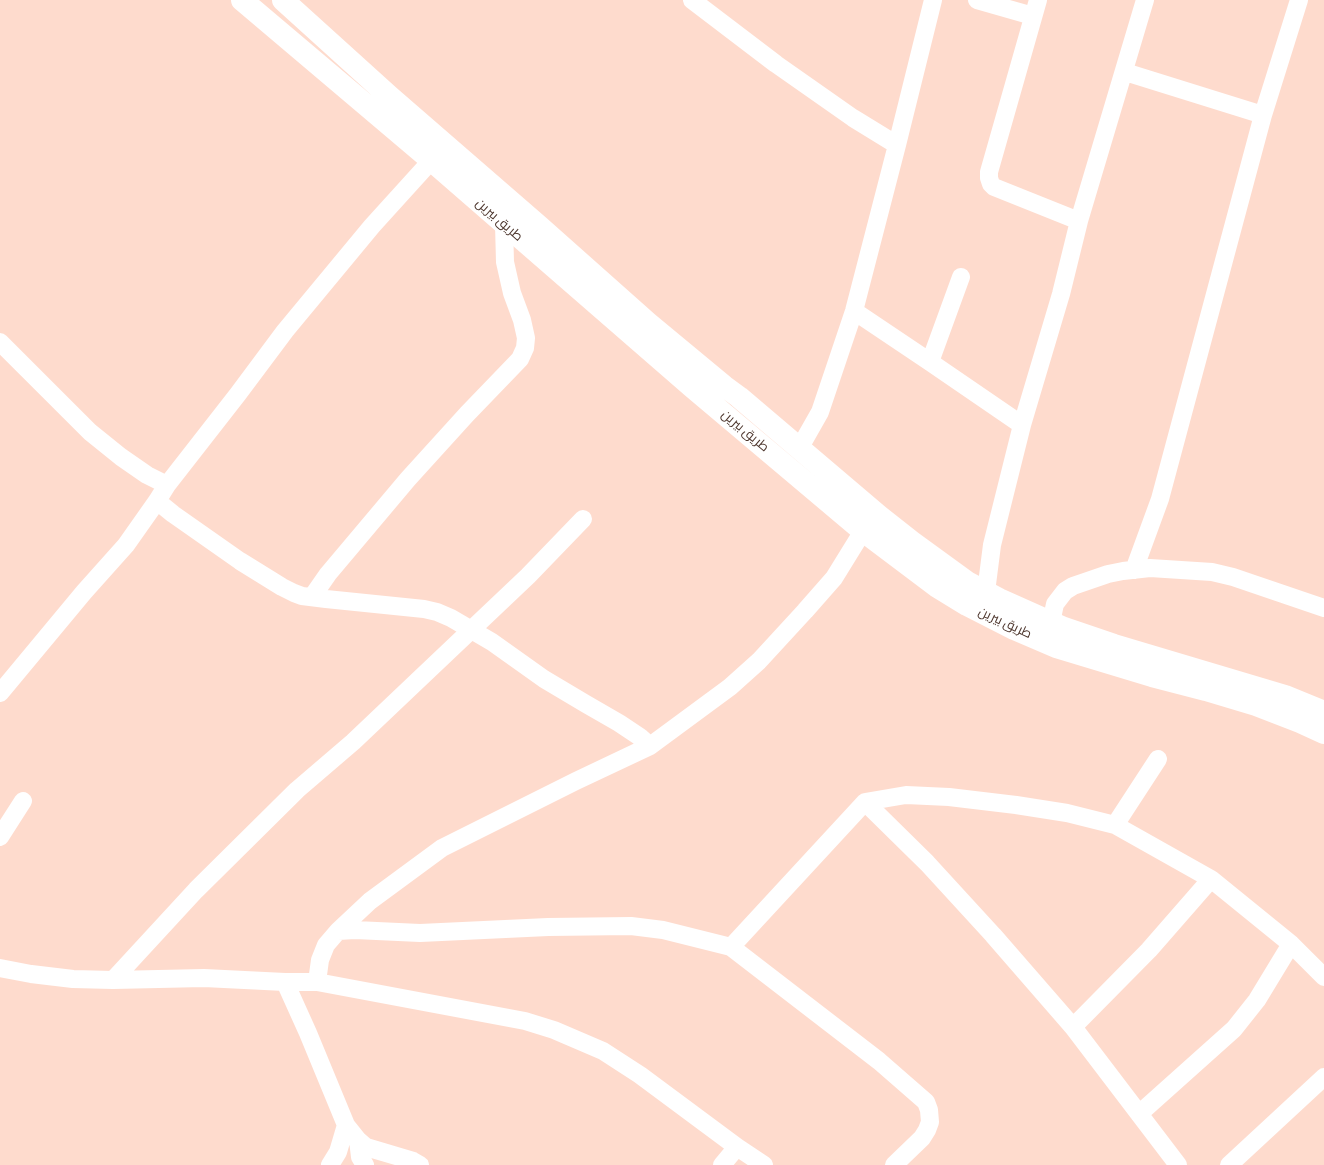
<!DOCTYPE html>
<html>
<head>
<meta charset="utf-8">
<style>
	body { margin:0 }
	canvas { display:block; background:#fedbcd }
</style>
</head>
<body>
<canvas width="1324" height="1165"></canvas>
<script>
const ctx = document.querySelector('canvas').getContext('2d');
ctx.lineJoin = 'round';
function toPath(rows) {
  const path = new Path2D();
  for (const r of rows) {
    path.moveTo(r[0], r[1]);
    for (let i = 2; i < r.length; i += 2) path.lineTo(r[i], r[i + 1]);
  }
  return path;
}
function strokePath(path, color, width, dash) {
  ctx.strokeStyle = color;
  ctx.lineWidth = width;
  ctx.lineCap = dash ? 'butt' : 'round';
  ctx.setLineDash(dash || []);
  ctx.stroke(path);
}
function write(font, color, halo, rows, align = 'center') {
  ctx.font = font + ' Bitter,Cairo,serif';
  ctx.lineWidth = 3;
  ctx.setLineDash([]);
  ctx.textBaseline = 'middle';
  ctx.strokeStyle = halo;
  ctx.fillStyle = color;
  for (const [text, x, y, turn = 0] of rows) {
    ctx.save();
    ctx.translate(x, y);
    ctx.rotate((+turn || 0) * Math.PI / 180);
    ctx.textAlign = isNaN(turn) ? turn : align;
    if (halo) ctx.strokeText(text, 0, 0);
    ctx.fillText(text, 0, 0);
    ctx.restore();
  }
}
strokePath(toPath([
	[692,0,776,64,853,118,897,145],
	[977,0,1033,16],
	[1038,0,989,172,989,178,991,184,994,187,1079,221],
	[1125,72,1263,115],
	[854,311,930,362,1022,425],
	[0,342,90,432,121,457,147,475,167,485],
	[930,362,961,277],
	[799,449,820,412,854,311,897,145,933,0],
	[157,501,173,514,240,561,282,587,294,593,302,596,326,599,424,609,437,612,451,618,492,642,544,679,586,704,619,723,640,737,650,746],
	[1134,570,1160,499,1263,115,1299,0],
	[986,592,992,545,1022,425,1061,294,1079,221,1145,0],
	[312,597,328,574,408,479,467,414,520,359,525,348,526,338,522,320,512,293,505,262,504,224],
	[1051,623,1055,604,1065,591,1073,586,1108,574,1123,571,1150,568,1212,572,1233,577,1324,608],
	[0,693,84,592,126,545,157,501,167,485,238,394,285,331,372,226,440,151],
	[865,802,927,863,993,935,1073,1027,1178,1165],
	[1115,825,1158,759],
	[0,837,23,801],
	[338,931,370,901,442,848,576,781,650,746,730,687,759,661,805,611,834,578,863,531],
	[731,947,865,802,906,795,949,797,1016,805,1067,813,1115,825,1211,879,1291,944,1324,977],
	[0,968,31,974,73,979,113,980,204,978,285,982,317,982,525,1021,554,1030,603,1051,640,1075,737,1147,764,1165],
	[113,980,196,890,297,790,353,742,412,686,528,576,583,519],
	[285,982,308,1033,346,1125,338,1152,330,1165],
	[317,982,320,960,326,945,338,931,355,930,420,933,548,927,631,926,663,930,731,947,879,1061,926,1102,929,1110,930,1122,927,1130,922,1138,894,1165],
	[1073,1027,1149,950,1211,879],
	[1139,1114,1234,1029,1257,1000,1291,944],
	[346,1125,358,1140,366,1147,413,1161,420,1165],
	[358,1140,360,1157,365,1165],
	[722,1165,737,1147],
	[1229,1165,1324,1077]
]), '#fff', 18);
strokePath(toPath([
	[242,0,431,160,692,387,863,531,936,586,967,605,1014,629,1056,647,1152,676,1206,690,1256,705,1300,722,1324,733],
	[283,0,389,96,539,226,648,323,724,386,739,397,879,516,912,542,967,582,999,599,1064,628,1114,645,1285,696,1324,712]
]), '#fff', 22);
write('13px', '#4c352c', '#fff', [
	["طريق بيرين",499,220,41],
	["طريق بيرين",745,431,40],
	["طريق بيرين",1005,623,25]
]);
</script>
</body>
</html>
